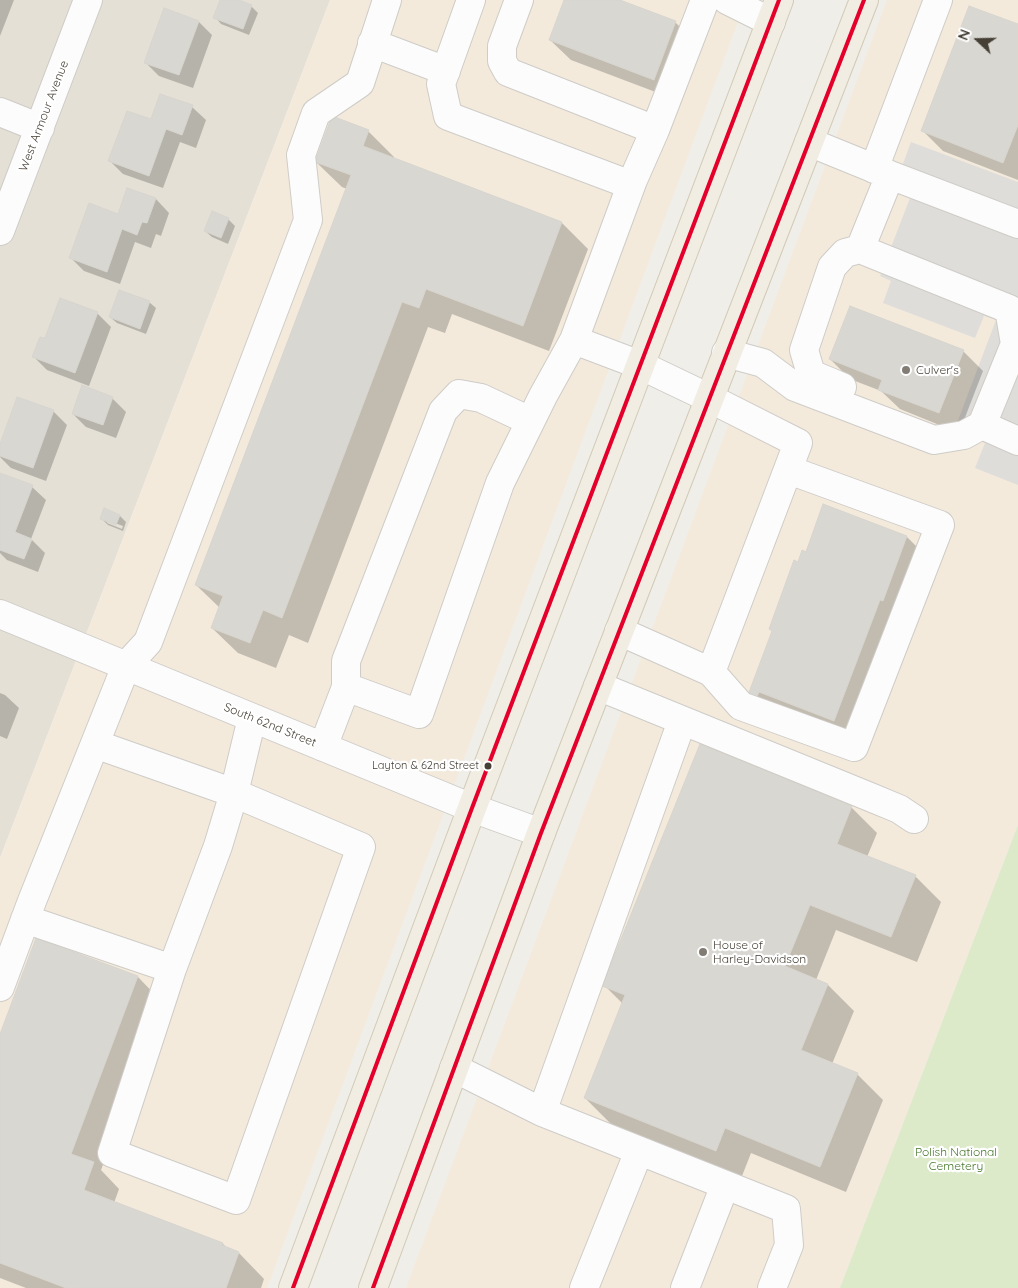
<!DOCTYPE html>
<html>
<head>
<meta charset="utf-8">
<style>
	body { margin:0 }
	#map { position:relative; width:1018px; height:1288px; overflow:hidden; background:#f0eee9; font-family:Quicksand,sans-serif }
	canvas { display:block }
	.north { position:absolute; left:953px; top:15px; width:50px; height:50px; -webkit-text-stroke:4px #fff; paint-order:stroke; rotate:291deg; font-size:14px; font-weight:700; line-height:20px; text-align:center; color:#453f35 }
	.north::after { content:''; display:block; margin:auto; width:18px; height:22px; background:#453f35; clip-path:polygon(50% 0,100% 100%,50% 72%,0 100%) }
</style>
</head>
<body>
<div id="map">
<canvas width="1018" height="1288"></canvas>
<div class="north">N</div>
</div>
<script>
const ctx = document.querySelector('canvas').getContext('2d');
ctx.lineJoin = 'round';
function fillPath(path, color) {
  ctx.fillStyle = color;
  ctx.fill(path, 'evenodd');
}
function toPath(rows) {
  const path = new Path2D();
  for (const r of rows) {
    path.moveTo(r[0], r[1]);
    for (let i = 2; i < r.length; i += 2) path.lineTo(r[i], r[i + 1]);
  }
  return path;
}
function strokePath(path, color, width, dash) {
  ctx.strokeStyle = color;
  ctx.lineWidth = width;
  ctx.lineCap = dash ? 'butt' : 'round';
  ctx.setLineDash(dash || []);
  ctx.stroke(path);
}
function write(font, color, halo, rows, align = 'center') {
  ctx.font = font + ' Quicksand,sans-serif';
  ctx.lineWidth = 4.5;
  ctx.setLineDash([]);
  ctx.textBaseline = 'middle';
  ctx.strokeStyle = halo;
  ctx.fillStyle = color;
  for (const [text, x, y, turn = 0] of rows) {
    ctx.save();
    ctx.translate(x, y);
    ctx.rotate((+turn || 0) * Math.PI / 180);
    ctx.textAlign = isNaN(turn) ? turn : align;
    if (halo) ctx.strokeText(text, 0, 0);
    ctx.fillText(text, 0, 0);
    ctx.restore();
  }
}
fillPath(toPath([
	[0,0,330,0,0,858]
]), '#e4e0d6');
fillPath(toPath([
	[330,0,746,0,267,1288,0,1288,0,858],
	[887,0,1018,0,1018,825,840,1288,406,1288]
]), '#f3eadc');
fillPath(toPath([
	[1018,825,1018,1288,840,1288,876,1194]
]), '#dceac9');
fillPath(toPath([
	[911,142,1018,182,1018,485,975,468,985,443,954,431,996,320,984,316,975,338,883,303,891,281,880,276,910,198,893,191]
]), '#dfddd9');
fillPath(toPath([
	[0,0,14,0,0,36],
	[221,0,236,0,251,6,258,13,249,35,221,24,215,17],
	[566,0,616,0,675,22,695,42,674,99,571,60,550,40],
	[199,22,212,35,193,88,159,76,145,62],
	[1018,25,1018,180,943,151,923,131],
	[161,95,192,107,206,120,196,148,180,142,163,188,123,174,110,161,152,121],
	[368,131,394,157,394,159,562,223,588,249,549,351,452,314,445,333,428,327,308,643,289,635,276,668,238,653,212,628,220,608,196,585,347,189,342,187,316,162],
	[128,189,156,199,169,213,161,236,156,234,151,248,135,242,120,284,84,271,70,257,119,215],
	[228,219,235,226,228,244,212,237,205,231],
	[149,302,156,308,146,334,117,323,110,317],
	[97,313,111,327,89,386,47,370,34,357,45,340],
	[963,351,983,371,959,433,900,409,881,391,850,379,830,359],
	[112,398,126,412,116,438,86,427,73,414],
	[53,411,67,425,46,481,11,468,0,457,0,448],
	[0,474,32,487,46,500,31,539,45,553,38,572,7,560,0,553],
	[824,506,907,537,933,563,860,746,749,694],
	[120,516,126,522,123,531,108,525,101,518],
	[107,520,123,526,122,529,107,523],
	[0,693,5,695,19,708,7,739,0,736],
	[851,807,877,833,867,857,915,876,941,902,917,962,836,930,816,980,828,985,854,1011,832,1064,857,1074,883,1100,846,1192,751,1153,742,1176,611,1124,585,1098,623,1004,604,985],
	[138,977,163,1003,101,1170,119,1189,114,1203,223,1244,228,1249,239,1253,264,1279,261,1288,26,1288,0,1278,0,1038]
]), '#0003');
const building = toPath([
	[220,0,239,0,252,5,243,29,213,18,220,0],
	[564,0,620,0,676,21,654,80,549,40,564,0],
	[969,6,1018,24,1018,125,1003,163,921,131,969,6],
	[164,8,199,21,179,75,144,63,164,8],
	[160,94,193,105,182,135,166,129,149,176,108,161,127,111,151,119,160,94],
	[332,116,369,130,363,146,562,222,523,326,426,289,419,308,402,302,282,618,263,610,250,643,211,628,223,596,195,585,351,175,315,162,332,116],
	[127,188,156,198,147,223,142,222,137,235,122,229,107,272,69,258,89,203,118,214,127,188],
	[212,211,229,218,221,238,204,231,212,211],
	[119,290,150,301,140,329,109,317,119,290],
	[60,298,98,312,75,373,32,357,40,337,45,338,60,298],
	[850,306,964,350,939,413,878,390,882,380,829,359,850,306],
	[82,385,113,397,103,425,72,414,82,385],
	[17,397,54,410,33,468,0,456,0,444,17,397],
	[0,473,33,485,15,532,32,539,24,559,0,550,0,473],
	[823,504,907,536,883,601,880,600,834,721,759,692,756,699,748,695,772,631,769,629,794,560,798,562,802,550,806,552,823,504],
	[104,508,120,515,116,525,100,519,104,508],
	[700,744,852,806,837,844,916,875,891,937,810,905,785,966,828,984,801,1050,858,1073,820,1167,725,1128,716,1151,584,1098,625,995,602,986,700,744],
	[36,938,138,976,71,1154,94,1162,84,1190,223,1243,222,1245,239,1252,226,1288,66,1288,0,1263,0,1034,36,938]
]);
fillPath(building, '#d9d7d1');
strokePath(building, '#d8d5cf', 1);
const minor = toPath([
	[471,0,441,84,448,116,631,185],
	[519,0,502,46,502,61,508,72,655,130],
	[727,0,771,22],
	[372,43,446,71],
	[0,112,40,128],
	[809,142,890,175,860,249,1009,309,1015,344,1018,345],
	[874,169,938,0],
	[890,175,1018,224],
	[0,231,88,0],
	[574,340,640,365,709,398,798,443,711,672,619,631],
	[726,353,763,363,795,387,934,440,964,435,982,425,1015,344],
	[842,387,811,374,804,350,832,267,845,253,860,249],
	[982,425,1018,441],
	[0,614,472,808,541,833],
	[711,672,741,706,854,747,940,525,789,470],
	[598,686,870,797,899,809,914,819],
	[346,687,346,661,443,411,459,394,481,398,530,421],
	[95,744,234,793,252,718],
	[323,747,346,687,419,714,500,483,543,396,574,340,633,180,655,130,705,0],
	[25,919,172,969,112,1153,236,1200,361,847,234,793,218,846,172,969],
	[0,987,32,901,126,666,148,642,308,220,301,155,316,113,360,83,387,0],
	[454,1068,542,1112,786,1209,789,1245,772,1288],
	[542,1112,682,721],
	[584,1288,639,1151],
	[685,1288,725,1185]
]);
const major = toPath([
	[293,1288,472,808,779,0],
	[373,1288,541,833,864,0]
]);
strokePath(minor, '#ceccc7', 30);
strokePath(major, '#d2cab7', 30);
strokePath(minor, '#fdfcfc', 28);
strokePath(major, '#f1ede3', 28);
strokePath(toPath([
	[293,1288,472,808,779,0],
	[373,1288,541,833,864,0]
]), '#e4002b', 4);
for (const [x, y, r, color] of [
	[906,370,5,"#817c74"],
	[488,766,4.5,"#453f35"],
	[703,952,5,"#817c74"]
]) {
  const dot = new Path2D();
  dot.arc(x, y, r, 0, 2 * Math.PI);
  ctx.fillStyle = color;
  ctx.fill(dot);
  strokePath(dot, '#fff', 2);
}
write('11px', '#453f35', '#fff', [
	["Layton & 62nd Street",479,766]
], 'right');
write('12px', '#453f35', '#fff', [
	["West Armour Avenue",44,116,-69],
	["South 62nd Street",270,725,22]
]);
write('12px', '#453f35', '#fff', [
	["Culver's",916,370],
	["House of",713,945],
	["Harley-Davidson",713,959]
], 'left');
write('12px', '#45762a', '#fff', [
	["Polish National",956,1152],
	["Cemetery",956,1166]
]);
</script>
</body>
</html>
